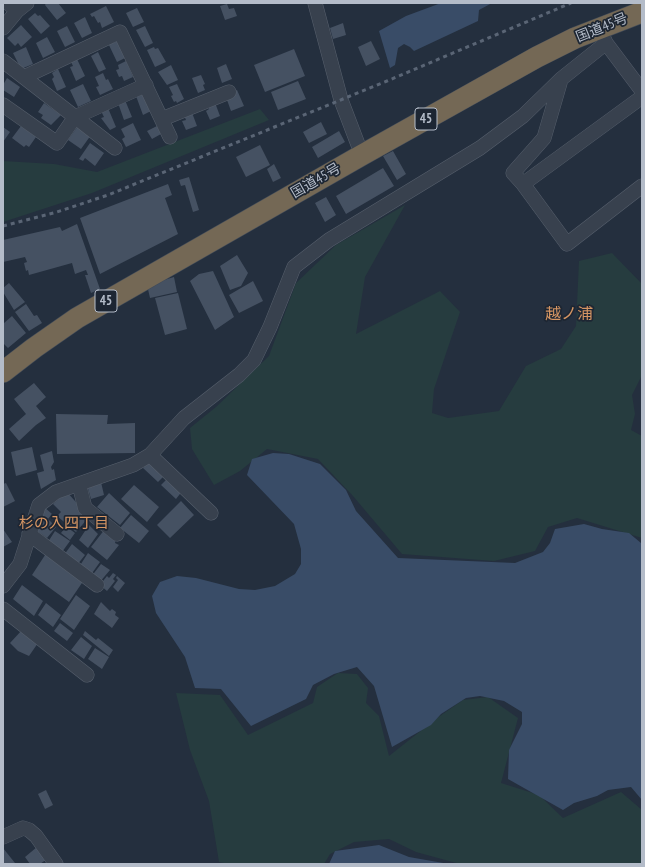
<!DOCTYPE html>
<html>
<head>
<meta charset="utf-8">
<style>
	body { margin:0 }
	#map { position:relative; width:645px; height:867px; overflow:hidden; background:#242f3e; font-family:"PT Sans Narrow",sans-serif }
	canvas { display:block }
	.frame { position:absolute; inset:0; border:4px solid #b4bcc9; pointer-events:none }
</style>
</head>
<body>
<div id="map">
<canvas width="645" height="867"></canvas>
<div class="frame"></div>
</div>
<script>
const ctx = document.querySelector('canvas').getContext('2d');
ctx.lineJoin = 'round';
function fillPath(path, color) {
  ctx.fillStyle = color;
  ctx.fill(path, 'evenodd');
}
function toPath(rows) {
  const path = new Path2D();
  for (const r of rows) {
    path.moveTo(r[0], r[1]);
    for (let i = 2; i < r.length; i += 2) path.lineTo(r[i], r[i + 1]);
  }
  return path;
}
function strokePath(path, color, width, dash) {
  ctx.strokeStyle = color;
  ctx.lineWidth = width;
  ctx.lineCap = dash ? 'butt' : 'round';
  ctx.setLineDash(dash || []);
  ctx.stroke(path);
}
function write(font, color, halo, rows, align = 'center') {
  ctx.font = font + ' "PT Sans Narrow","Noto Sans JP",sans-serif';
  ctx.lineWidth = 3.5;
  ctx.setLineDash([]);
  ctx.textBaseline = 'middle';
  ctx.strokeStyle = halo;
  ctx.fillStyle = color;
  for (const [text, x, y, turn = 0] of rows) {
    ctx.save();
    ctx.translate(x, y);
    ctx.rotate((+turn || 0) * Math.PI / 180);
    ctx.textAlign = isNaN(turn) ? turn : align;
    if (halo) ctx.strokeText(text, 0, 0);
    ctx.fillText(text, 0, 0);
    ctx.restore();
  }
}
fillPath(toPath([
	[260,109,269,120,92,193,3,222,3,161,54,164,97,172],
	[405,205,365,277,356,334,440,291,460,312,434,389,432,413,448,418,499,411,526,366,561,349,576,326,579,261,612,253,642,284,642,375,632,395,635,414,631,430,642,436,642,538,577,518,548,527,535,551,494,561,402,554,353,496,318,459,267,449,240,471,214,485,192,449,190,428,216,407,269,356,296,283,336,245],
	[338,673,357,674,368,688,366,703,379,716,389,756,437,718,463,700,488,697,518,718,501,783,539,795,563,818,621,792,642,810,642,864,460,864,416,852,389,839,354,842,330,854,324,864,229,864,219,862,209,801,190,750,176,693,220,695,248,735,313,703,317,687]
]), '#263c3f');
fillPath(toPath([
	[441,3,492,3,479,10,478,21,414,51,410,47,404,44,398,48,395,65,390,68,379,31,406,16],
	[273,453,289,454,320,464,346,490,356,511,398,558,515,563,543,552,550,543,555,529,584,524,602,529,629,533,641,543,642,800,631,787,608,790,597,796,574,803,563,810,508,779,509,750,522,724,522,712,504,701,480,696,466,698,441,714,431,725,392,747,374,686,357,667,334,674,313,685,306,699,251,726,221,689,195,688,185,657,156,613,152,596,160,582,177,576,196,578,239,589,255,590,275,586,295,574,301,564,301,549,294,524,247,475,252,459],
	[379,845,409,857,449,864,329,864,335,851]
]), '#394c67');
fillPath(toPath([
	[46,3,58,3,66,13,57,20,45,5],
	[227,4,229,9,234,8,237,16,225,20,220,6],
	[106,6,114,22,102,28,100,22,98,23,94,16,92,17,90,14],
	[137,8,144,22,133,27,126,13],
	[35,13,38,16,40,15,50,26,41,34,28,19],
	[85,17,92,33,82,38,74,23],
	[343,23,346,35,333,39,330,28],
	[21,25,32,37,21,47,18,43,15,46,7,38],
	[67,26,75,42,65,47,57,31],
	[145,26,153,43,145,47,136,30],
	[47,37,55,52,43,58,36,43],
	[113,40,114,43,117,41,125,58,117,62,108,43],
	[371,41,380,59,366,66,358,47],
	[26,47,33,64,21,69,13,53],
	[154,47,155,49,158,48,166,62,155,67,147,50],
	[294,49,305,76,265,92,254,65],
	[98,52,106,69,99,72,91,56],
	[77,59,85,76,76,81,70,67,73,66,71,62],
	[126,61,133,77,124,81,122,76,119,77,116,70,119,69,118,65],
	[226,64,232,79,222,83,217,68],
	[171,65,178,80,167,85,158,72],
	[58,69,66,87,57,91,52,79,54,77,52,73],
	[103,73,106,80,108,79,113,89,100,95,96,87,99,86,95,77],
	[201,75,205,84,203,85,205,90,198,93,192,78],
	[7,78,20,87,14,97,3,90,3,85],
	[298,81,306,99,278,110,271,92],
	[83,84,91,101,78,107,70,90],
	[177,84,184,99,177,103,176,101,174,102,171,96,173,95,169,87],
	[237,90,244,106,231,111,227,100,228,94],
	[143,93,151,111,143,115,136,96],
	[125,100,132,117,124,120,118,103],
	[214,100,220,116,210,120,206,111,209,109,207,102],
	[44,103,61,115,51,125,41,118,43,115,38,112],
	[108,108,116,127,110,130,101,118,104,117,101,111],
	[191,110,197,126,186,130,182,121,186,120,183,113],
	[321,122,327,134,309,143,303,132],
	[133,123,141,140,126,147,122,139,125,137,121,129],
	[21,126,36,137,29,147,26,145,24,147,12,138],
	[78,126,91,135,81,149,68,140],
	[157,126,161,134,152,139,147,131],
	[3,127,10,132,3,142],
	[339,131,345,142,318,158,312,147],
	[90,143,104,153,95,166,85,158,83,161,79,159],
	[260,145,270,165,246,177,236,157],
	[393,151,406,174,397,180,383,156],
	[274,164,281,178,273,182,267,169],
	[383,168,394,186,346,214,336,196],
	[189,177,199,210,193,212,185,185,181,186,179,180],
	[168,184,172,195,165,198,178,234,100,274,80,218],
	[326,197,336,215,325,222,315,203],
	[77,224,100,289,91,293,85,275,88,275,86,270,75,274,72,263,29,275,28,270,26,271,24,263,27,262,25,257,3,262,3,240,60,227,62,231],
	[237,255,248,273,241,286,230,290,220,266],
	[213,271,234,317,215,330,190,281,199,274],
	[174,277,177,292,150,298,147,285],
	[253,281,263,301,239,313,229,295],
	[9,283,25,302,14,310,3,292,3,288],
	[178,293,187,329,165,335,155,298],
	[26,304,34,316,37,315,42,323,29,331,15,312],
	[12,316,26,333,8,348,3,343,3,324],
	[34,383,46,397,36,406,46,418,36,425,19,441,9,429,26,414,14,399],
	[56,414,108,415,107,424,135,423,135,453,57,454],
	[32,447,37,470,16,476,11,452],
	[52,451,54,462,51,467,52,470,54,469,56,480,41,489,37,473,44,471,40,455],
	[151,461,166,474,158,482,143,468],
	[169,477,183,490,176,499,161,485],
	[101,482,104,495,91,499,87,485],
	[6,483,15,501,3,507,3,484],
	[134,485,159,507,147,522,121,499],
	[67,492,89,517,76,532,57,516,61,512,53,504],
	[109,493,130,513,120,525,97,507],
	[181,501,194,515,170,538,157,525],
	[43,506,52,514,48,519,56,527,47,538,33,528],
	[131,515,149,531,139,543,120,528],
	[89,525,98,534,88,548,79,540],
	[68,528,75,533,70,540,61,533,64,529],
	[3,529,12,542,3,547],
	[105,529,116,539,115,543,119,545,107,560,91,547],
	[55,531,70,541,62,552,48,542],
	[72,544,85,555,77,565,64,555],
	[47,552,84,580,69,602,32,575],
	[88,553,100,562,90,576,79,567],
	[101,564,110,570,99,583,91,577],
	[113,573,116,575,113,579,115,581,107,591,100,585,107,576,109,578],
	[117,576,125,583,118,592,113,587,118,580,116,578],
	[22,585,43,601,34,616,13,599],
	[76,595,90,606,74,630,60,619],
	[101,602,110,611,112,609,116,612,115,615,119,618,112,628,94,614],
	[46,603,61,615,53,627,38,615],
	[60,623,73,633,67,641,54,631],
	[22,630,38,643,29,656,18,651,10,643],
	[85,631,96,640,98,638,113,650,109,656,83,635],
	[81,637,92,646,84,659,71,650],
	[95,648,109,657,102,669,88,659],
	[46,790,53,805,45,809,38,794],
	[37,847,47,859,40,864,30,864,25,857],
	[3,848,15,863,13,864,3,864]
]), '#455162');
const minor = toPath([
	[8,3,17,11],
	[315,3,341,100,362,155],
	[3,28,17,11,27,3],
	[606,43,642,91],
	[3,61,115,148],
	[24,77,120,32,170,137],
	[642,97,523,184,567,244,642,186],
	[3,105,57,143,75,117,146,85],
	[162,119,229,92],
	[523,184,513,173,544,138,560,83],
	[150,455,211,513],
	[79,484,85,508,117,534],
	[29,534,97,585],
	[3,586,20,564,39,505,56,492,133,465,150,455,184,418,239,375,254,360,270,327,294,267,329,240,480,148,523,116,561,79,606,43,599,28],
	[3,609,87,675],
	[3,837,23,828,29,830,36,836,56,864]
]);
const highway = toPath([
	[3,372,34,348,77,318,362,155,537,57,575,38,642,12]
]);
strokePath(minor, '#565f6c', 15);
strokePath(highway, '#434c59', 22);
strokePath(minor, '#38414e', 14);
strokePath(highway, '#746855', 21);
strokePath(toPath([
	[3,226,57,212,108,195,387,81,571,3]
]), '#5a6575', 3, [4, 4]);
for (const [x, y, w] of [
	[426,119,22],
	[106,301,22]
]) {
  const box = new Path2D();
  box.roundRect(x - w / 2, y - 11, w, 22, 3);
  ctx.fillStyle = '#1d2633';
  ctx.fill(box);
  strokePath(box, '#b4bcc9', 1);
}
write('bold 13px', '#b4bcc9', null, [
	["45",426,119],
	["45",106,301]
]);
write('14px', '#b4bcc9', '#1d2633', [
	["国道45号",602,28,-22],
	["国道45号",316,181,-30]
]);
write('15px', '#d59563', '#1d2633', [
	["杉の入四丁目",64,524]
]);
write('16px', '#d59563', '#1d2633', [
	["越ノ浦",569,314]
]);
</script>
</body>
</html>
